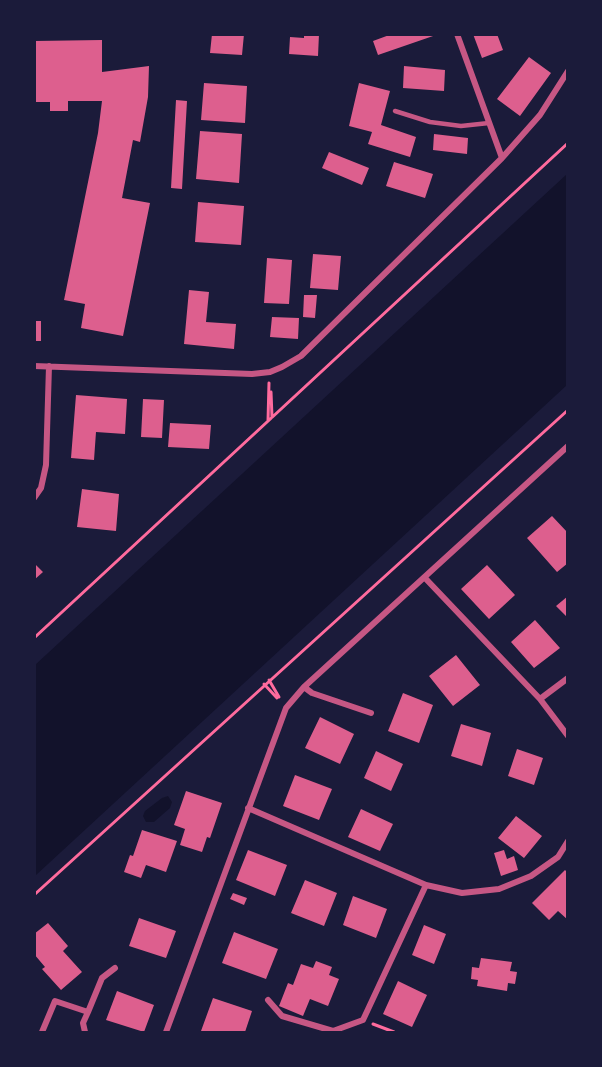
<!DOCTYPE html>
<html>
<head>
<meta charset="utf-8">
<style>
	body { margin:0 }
	#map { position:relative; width:602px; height:1067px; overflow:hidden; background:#1b1b3a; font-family:Commissioner,sans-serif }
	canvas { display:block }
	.frame { position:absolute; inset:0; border:36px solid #1b1b3a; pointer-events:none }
</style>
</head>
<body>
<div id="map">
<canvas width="602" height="1067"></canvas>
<div class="frame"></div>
</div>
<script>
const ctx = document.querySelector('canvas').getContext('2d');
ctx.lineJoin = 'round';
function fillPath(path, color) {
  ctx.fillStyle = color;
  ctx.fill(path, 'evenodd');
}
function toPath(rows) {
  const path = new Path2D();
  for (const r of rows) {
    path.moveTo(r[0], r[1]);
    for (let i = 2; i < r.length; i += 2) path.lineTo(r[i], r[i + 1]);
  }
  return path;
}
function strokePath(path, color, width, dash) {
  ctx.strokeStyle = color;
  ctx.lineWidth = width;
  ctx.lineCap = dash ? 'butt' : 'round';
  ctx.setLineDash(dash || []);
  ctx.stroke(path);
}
fillPath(toPath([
	[567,174,567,385,35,876,35,665],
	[168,796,172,802,170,808,154,822,146,822,143,816,145,811,162,798]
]), '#12122b');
fillPath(toPath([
	[212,34,244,34,242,55,210,53],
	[304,34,319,34,318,56,289,54,290,37,304,38],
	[392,34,436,34,436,35,378,55,373,41],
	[473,34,497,34,503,50,482,58],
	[102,40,102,72,149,66,148,97,140,142,133,140,122,198,150,203,123,336,81,328,85,304,64,300,98,133,102,101,68,101,68,111,50,111,50,102,34,102,34,41],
	[529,57,551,73,520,116,497,99],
	[404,66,445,70,444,91,403,88],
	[204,83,247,86,245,123,201,120],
	[359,83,390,91,381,125,416,137,410,157,368,144,372,132,349,126],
	[176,100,187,101,182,189,171,188],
	[200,131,242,134,239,183,196,179],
	[434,134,468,138,467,154,433,150],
	[329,152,369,168,362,185,322,168],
	[394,162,433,174,425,198,386,186],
	[198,202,244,206,241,245,195,242],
	[313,254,341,256,338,290,310,288],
	[267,258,292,260,289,304,264,303],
	[189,290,209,292,206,322,236,324,234,349,184,344],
	[304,295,317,295,315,318,303,317],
	[272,317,299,318,298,339,270,337],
	[34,321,41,321,41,341,34,341],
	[76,395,127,399,125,434,96,432,94,460,71,458],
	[143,399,164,400,162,438,141,437],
	[170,423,211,425,209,449,168,447],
	[82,489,119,494,116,531,77,527],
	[552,516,568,533,568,563,557,572,527,538],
	[34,563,43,572,34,580],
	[487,565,515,595,489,619,461,589],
	[568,596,568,618,556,606],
	[535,620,560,648,534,668,511,642],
	[456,655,480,685,453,706,429,676],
	[403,693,433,705,419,743,388,731],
	[320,717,354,734,340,764,305,748],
	[461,724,491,733,482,766,451,756],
	[517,749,543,758,534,785,508,776],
	[376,751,403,764,391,791,364,778],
	[295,775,332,789,319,820,283,806],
	[186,791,222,803,210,838,207,837,202,852,180,845,185,829,174,825],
	[361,809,393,824,380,851,348,837],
	[516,816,542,836,524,858,498,838],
	[142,830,177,841,166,872,146,865,141,878,124,872,130,855,133,856],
	[248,850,287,865,275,896,236,880],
	[504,850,507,859,514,856,518,870,501,876,494,853],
	[565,870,568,873,568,920,558,911,549,920,532,903],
	[305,880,337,893,324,926,291,913],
	[233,893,247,898,244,905,230,899],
	[353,896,387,909,376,938,343,925],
	[139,918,176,931,166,958,129,946],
	[48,923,68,946,63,951,82,972,61,990,42,969,45,967,34,954,34,934],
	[424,925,446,934,434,964,412,955],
	[234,932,278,949,266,979,222,963],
	[481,958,512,962,510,971,517,972,515,984,508,983,507,991,477,986,478,980,471,979,472,967,479,968],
	[316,961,332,967,329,975,339,979,328,1006,310,999,303,1016,279,1006,288,983,293,985,301,964,313,968],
	[398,981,427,995,412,1027,383,1014],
	[117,991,154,1005,144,1032,106,1020],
	[213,998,252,1011,245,1032,201,1031]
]), '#dd5f8e');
strokePath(toPath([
	[271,392,272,417],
	[268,421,269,383],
	[34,638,568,143],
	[269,680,279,697],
	[264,684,277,698],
	[34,895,568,410],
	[373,1024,394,1032]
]), '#ff6b9d', 3);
strokePath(toPath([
	[395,111,430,122,461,126,489,123]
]), '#c65784', 4.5);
strokePath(toPath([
	[502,158,540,115,568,71],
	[34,366,252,374,270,372,282,367,301,356,502,158,457,34],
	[34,498,41,488,46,465,49,366],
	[425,578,540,699,568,736],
	[304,687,312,693,371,713],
	[540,699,568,678],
	[248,808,426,885,462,893,499,889,531,876,558,857,568,841],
	[268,1000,282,1016,333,1031,363,1020,426,885],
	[88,1012,102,978,115,968],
	[42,1032,55,1001,88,1012,83,1023,85,1032],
	[166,1032,286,708,304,687,568,446]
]), '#c65784', 6);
</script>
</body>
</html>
